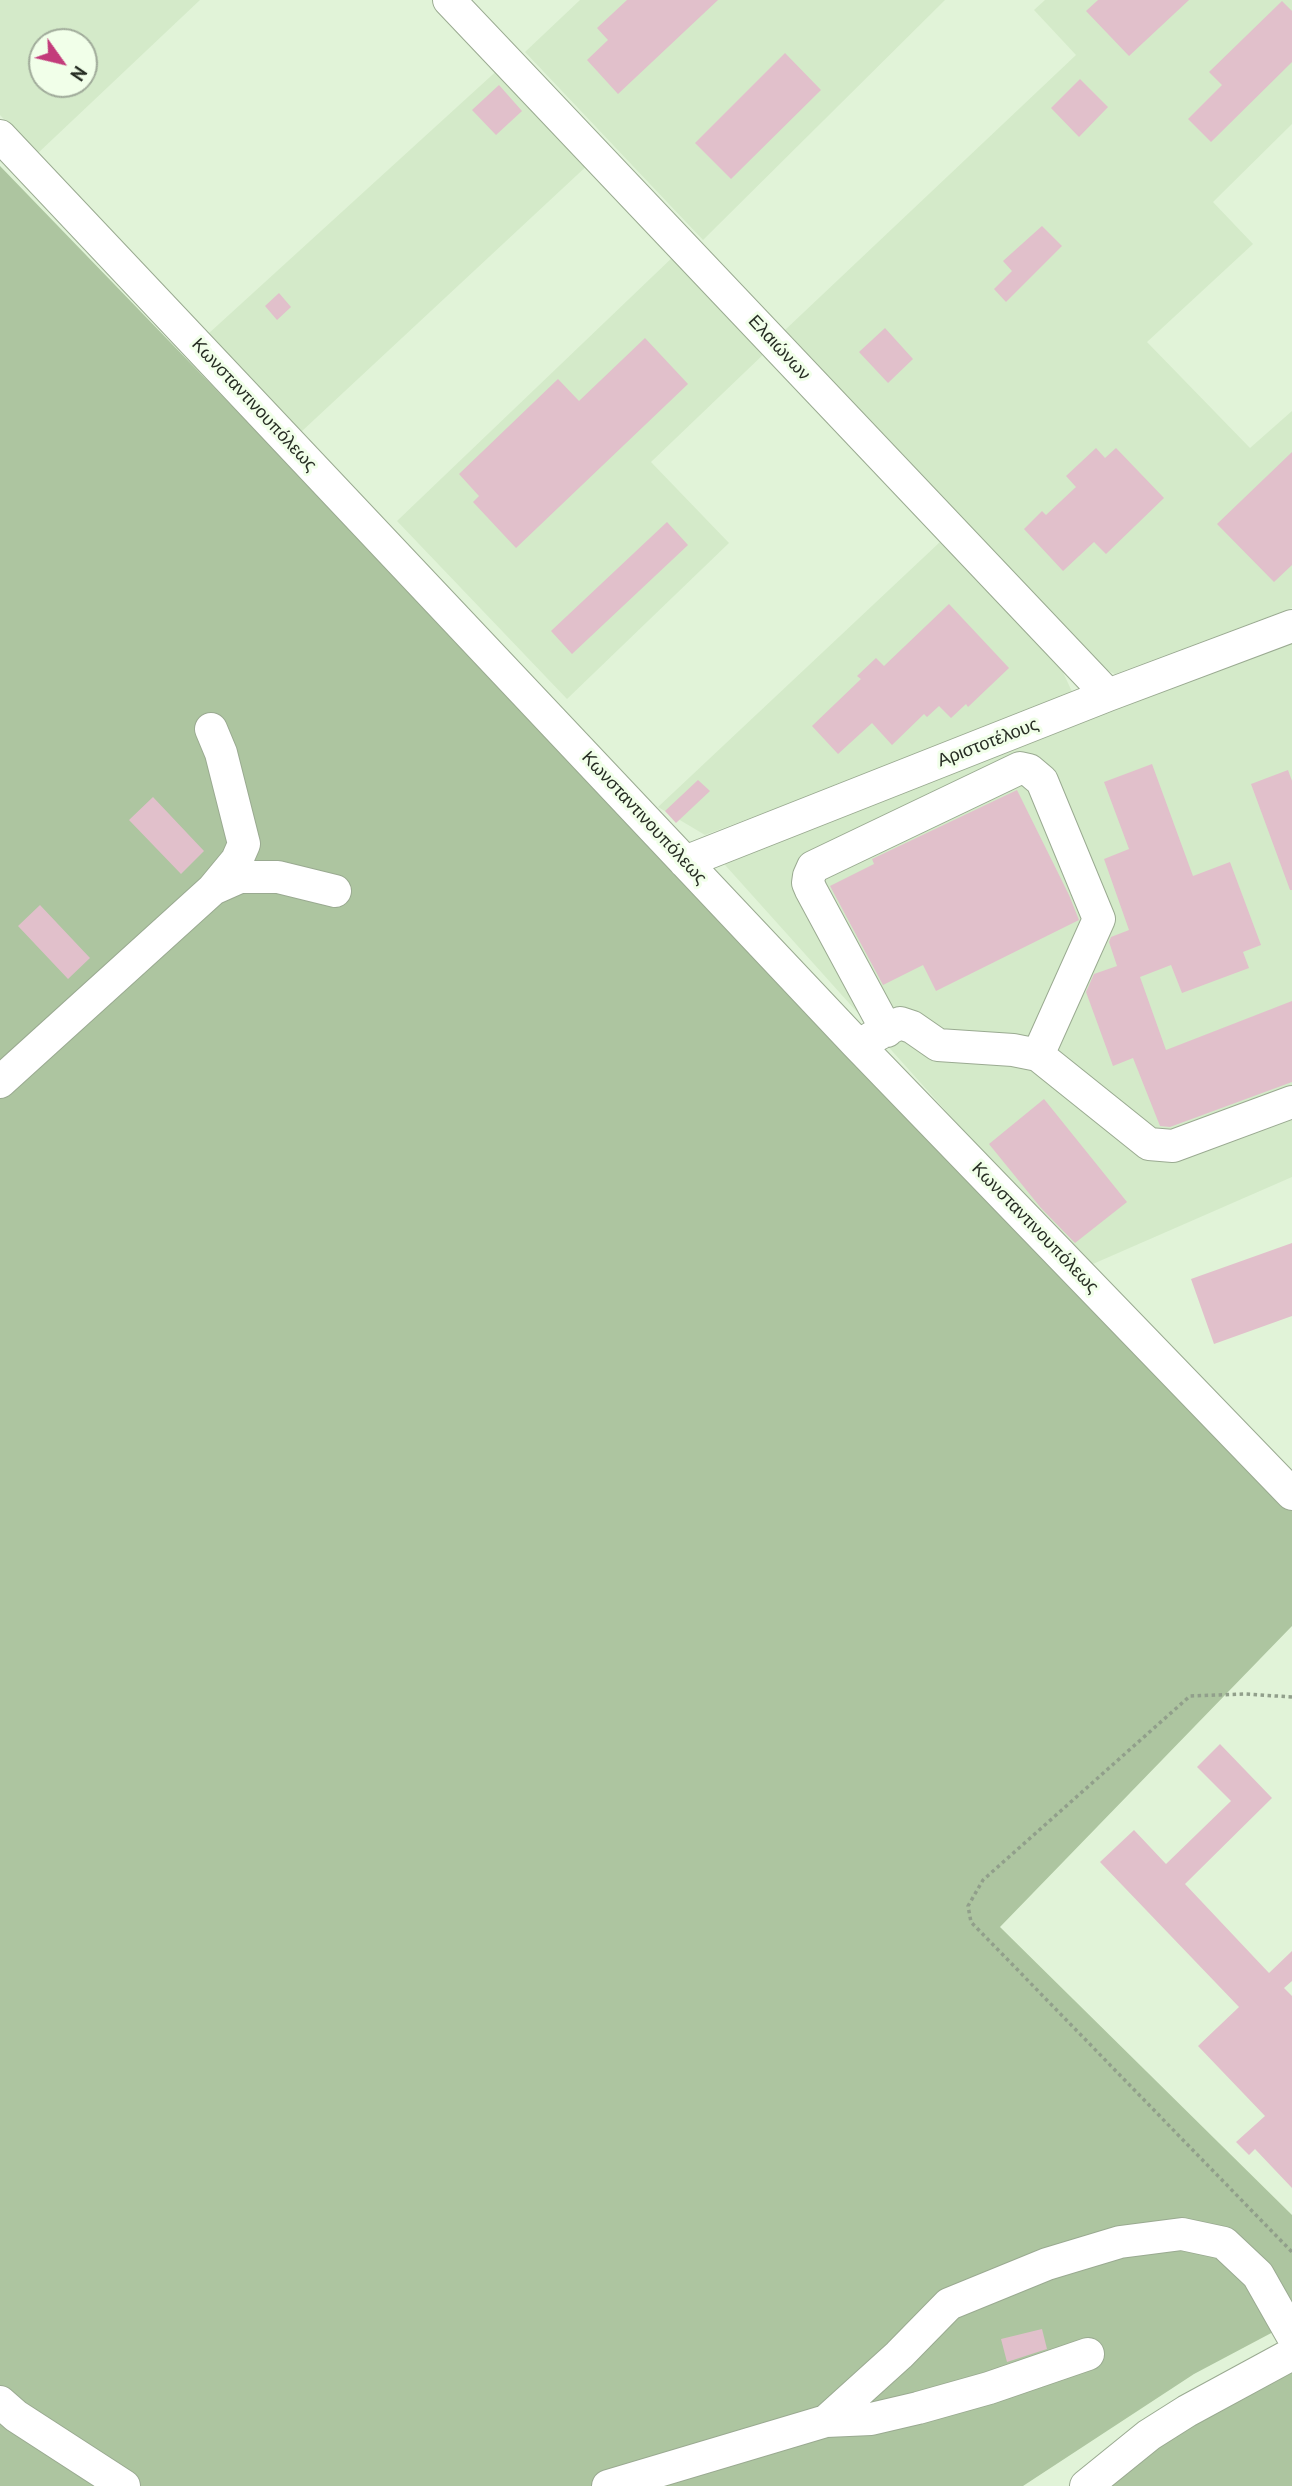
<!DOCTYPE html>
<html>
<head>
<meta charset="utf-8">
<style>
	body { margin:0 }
	#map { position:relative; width:1292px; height:2486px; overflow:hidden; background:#e1f3d8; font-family:"PT Sans",sans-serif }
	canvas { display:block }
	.north { position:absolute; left:28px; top:28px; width:70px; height:70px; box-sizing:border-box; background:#f1ffe9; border:2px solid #a0ab9a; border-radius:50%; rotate:124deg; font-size:19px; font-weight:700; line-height:28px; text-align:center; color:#272e24 }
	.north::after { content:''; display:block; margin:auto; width:24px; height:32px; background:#c33c7b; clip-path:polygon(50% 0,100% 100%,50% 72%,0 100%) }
</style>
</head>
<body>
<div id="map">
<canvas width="1292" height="2486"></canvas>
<div class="north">N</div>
</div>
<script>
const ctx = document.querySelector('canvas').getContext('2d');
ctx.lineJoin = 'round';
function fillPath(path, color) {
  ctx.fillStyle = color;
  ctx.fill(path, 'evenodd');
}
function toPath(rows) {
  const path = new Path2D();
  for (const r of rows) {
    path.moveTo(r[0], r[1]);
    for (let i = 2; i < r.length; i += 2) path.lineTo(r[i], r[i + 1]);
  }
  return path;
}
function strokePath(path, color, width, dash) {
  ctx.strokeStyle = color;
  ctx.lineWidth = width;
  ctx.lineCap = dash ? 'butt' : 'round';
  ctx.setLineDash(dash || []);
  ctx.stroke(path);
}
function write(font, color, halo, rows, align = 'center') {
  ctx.font = font + ' "PT Sans",sans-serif';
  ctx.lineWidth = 6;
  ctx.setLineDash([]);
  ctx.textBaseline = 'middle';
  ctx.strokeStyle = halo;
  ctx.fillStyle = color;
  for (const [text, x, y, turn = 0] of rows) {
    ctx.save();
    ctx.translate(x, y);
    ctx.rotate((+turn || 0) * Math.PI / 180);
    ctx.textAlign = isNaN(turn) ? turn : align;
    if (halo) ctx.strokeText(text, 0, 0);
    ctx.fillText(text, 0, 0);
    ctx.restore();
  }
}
fillPath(toPath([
	[0,0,200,0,37,154,0,115],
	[42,42,84,42,84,84,42,84],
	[580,0,945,0,703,240,525,52],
	[1045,0,1292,0,1292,124,1213,202,1253,244,1147,342,1250,448,1292,411,1292,608,1115,674,1100,667,785,330,1076,55,1034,10],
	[502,66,591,162,301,432,208,334],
	[676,254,768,350,651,462,729,543,567,699,397,521],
	[940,542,1049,642,1074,696,705,835,658,807],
	[1292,626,1292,1177,1086,1267,708,846]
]), '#d4eac9');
fillPath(toPath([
	[0,166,1292,1503,1292,1626,1000,1927,1292,2215,1292,2322,1194,2374,1023,2486,0,2486],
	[1292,2372,1292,2486,1101,2486,1175,2434]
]), '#adc5a0');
fillPath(toPath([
	[627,0,718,0,618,94,587,60,608,40,597,28],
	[1098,0,1189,0,1129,56,1086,11],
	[1282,1,1292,11,1292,62,1211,142,1188,119,1222,85,1209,72],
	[785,53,821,90,731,179,695,143],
	[1080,79,1108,107,1079,137,1051,108],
	[499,85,522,111,496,135,472,110],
	[1042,226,1062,246,1006,302,994,289,1012,271,1003,261],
	[279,293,291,307,277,320,265,306],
	[885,328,913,359,888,383,859,352],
	[645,338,688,384,516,548,473,502,479,496,459,474,558,379,579,401],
	[1096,448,1105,458,1116,448,1164,498,1106,554,1094,542,1063,571,1024,529,1042,511,1046,515,1076,487,1066,476],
	[1292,452,1292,565,1274,582,1217,524],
	[667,522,688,545,572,654,551,631],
	[949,604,1009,668,968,707,966,704,951,718,939,706,927,717,924,714,892,745,872,723,838,754,812,726,861,679,857,676,876,658,884,666],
	[1152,764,1193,876,1230,862,1261,945,1243,952,1249,968,1182,993,1171,965,1140,977,1166,1050,1292,1001,1292,1082,1170,1127,1160,1126,1133,1058,1113,1066,1086,992,1094,974,1117,966,1109,942,1111,937,1129,930,1104,859,1129,849,1104,782],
	[1288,770,1292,781,1292,890,1290,890,1251,784],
	[698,780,710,791,676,823,665,811],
	[1017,790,1069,895,1079,920,936,991,923,965,883,985,830,886,874,864,872,859],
	[153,797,204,851,181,874,129,820],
	[40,905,90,958,68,979,18,926],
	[1044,1099,1127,1202,1075,1243,1041,1208,989,1144],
	[1292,1243,1292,1316,1214,1344,1191,1279],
	[1220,1744,1272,1798,1185,1884,1269,1973,1292,1951,1292,1981,1284,1988,1292,1996,1292,2188,1255,2149,1249,2155,1236,2142,1265,2116,1198,2046,1239,2007,1100,1862,1134,1830,1166,1864,1231,1801,1197,1767],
	[1042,2329,1047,2349,1007,2362,1001,2339]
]), '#e1c0cb');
const minor = toPath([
	[449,0,1108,695],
	[0,136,856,1043,1292,1494],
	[685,862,1108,695,1292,626],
	[213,889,240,877,278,877,335,891],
	[887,1031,811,890,808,883,809,876,813,867,1020,768,1029,770,1042,781,1099,919,1038,1055],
	[871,1038,900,1023,912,1027,938,1045,1013,1050,1038,1055,1149,1144,1173,1146,1292,1102],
	[0,1082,213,889,237,860,244,844,221,753,211,729],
	[0,2402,16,2416,124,2486],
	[826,2421,871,2419,918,2408,989,2388,1088,2354],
	[608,2486,826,2421,899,2355,949,2304,1047,2264,1120,2242,1182,2234,1224,2243,1258,2275,1292,2335],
	[1086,2486,1149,2435,1187,2411,1292,2354]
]);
strokePath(minor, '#9aaa91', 34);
strokePath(toPath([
	[1292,1697,1245,1694,1190,1696,983,1880,968,1906,971,1922,1292,2252]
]), '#919f8b', 3.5, [3.5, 3.5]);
strokePath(minor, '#fff', 32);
write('18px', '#272e24', '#f1ffe9', [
	["Ελαιώνων",779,348,47],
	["Κωνσταντινουπόλεως",254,405,47],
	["Αριστοτέλους",988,743,-21],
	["Κωνσταντινουπόλεως",644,818,47],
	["Κωνσταντινουπόλεως",1035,1228,46]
]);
</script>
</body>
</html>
